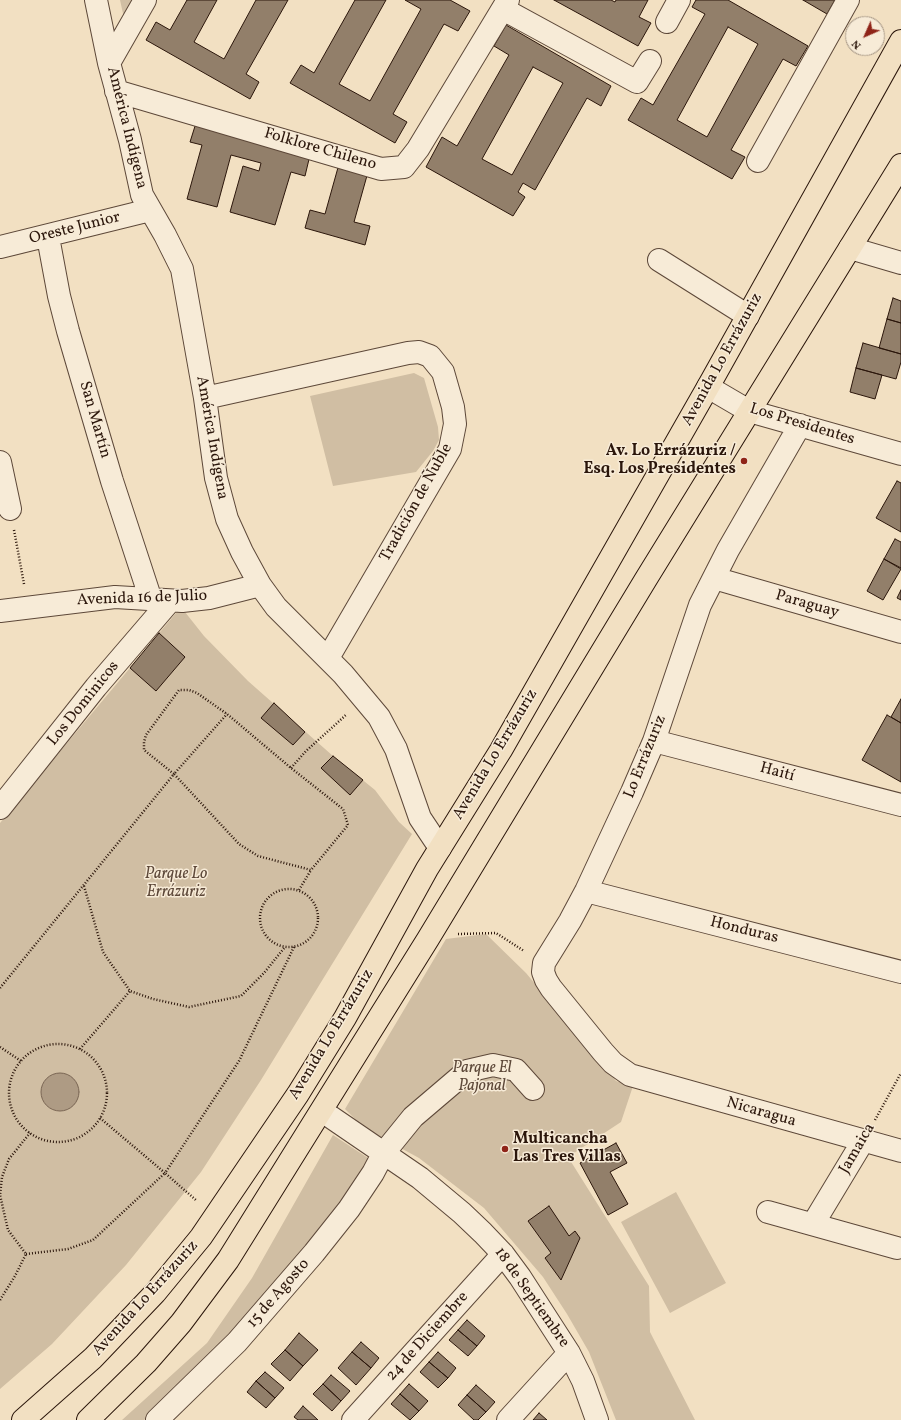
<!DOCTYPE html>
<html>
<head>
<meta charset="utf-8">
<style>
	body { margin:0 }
	#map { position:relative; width:901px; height:1420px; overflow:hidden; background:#f2e0c2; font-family:Vollkorn,serif }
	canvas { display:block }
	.north { position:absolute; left:845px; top:16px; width:40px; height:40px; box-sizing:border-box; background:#f7ebd7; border:1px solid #a59685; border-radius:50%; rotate:225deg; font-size:11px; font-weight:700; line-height:16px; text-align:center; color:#2b160b }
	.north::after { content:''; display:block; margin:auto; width:14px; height:18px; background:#8f2418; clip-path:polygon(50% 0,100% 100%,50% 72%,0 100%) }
</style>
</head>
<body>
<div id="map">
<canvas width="901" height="1420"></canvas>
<div class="north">N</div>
</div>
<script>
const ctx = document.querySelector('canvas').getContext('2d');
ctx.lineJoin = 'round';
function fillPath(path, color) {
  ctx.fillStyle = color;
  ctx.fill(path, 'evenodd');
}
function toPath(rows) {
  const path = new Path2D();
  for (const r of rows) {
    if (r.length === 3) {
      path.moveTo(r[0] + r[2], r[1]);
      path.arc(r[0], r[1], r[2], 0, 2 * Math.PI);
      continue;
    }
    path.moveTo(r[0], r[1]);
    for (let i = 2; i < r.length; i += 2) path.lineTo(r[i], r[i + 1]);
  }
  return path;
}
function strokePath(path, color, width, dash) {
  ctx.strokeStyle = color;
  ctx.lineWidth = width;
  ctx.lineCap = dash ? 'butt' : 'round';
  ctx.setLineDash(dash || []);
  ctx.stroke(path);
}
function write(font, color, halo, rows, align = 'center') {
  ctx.font = font + ' Vollkorn,serif';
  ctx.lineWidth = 3;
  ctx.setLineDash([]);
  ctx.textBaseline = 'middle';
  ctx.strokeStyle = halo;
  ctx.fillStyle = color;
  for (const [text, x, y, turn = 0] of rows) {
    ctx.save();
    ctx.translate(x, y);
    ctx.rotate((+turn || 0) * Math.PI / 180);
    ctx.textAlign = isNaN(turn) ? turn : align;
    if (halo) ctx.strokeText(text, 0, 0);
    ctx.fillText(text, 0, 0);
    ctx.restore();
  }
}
fillPath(toPath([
	[120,0,141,0,126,27],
	[414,373,424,378,438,427,439,440,433,451,416,472,333,486,310,396],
	[181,607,204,636,248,681,333,756,375,790,399,822,412,834,261,1080,201,1172,126,1265,52,1344,0,1389,0,823],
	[486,934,526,973,616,1081,633,1086,621,1122,568,1157,649,1286,650,1332,695,1420,616,1420,589,1352,567,1314,543,1277,484,1208,419,1158,364,1128,345,1109,446,939],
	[333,1135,368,1158,345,1198,296,1262,194,1376,144,1420,122,1420,207,1343,252,1278],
	[676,1192,726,1283,670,1313,621,1222]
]), '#d0bea3');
const water = toPath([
	[60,1092,19]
]);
fillPath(water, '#ae9b84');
strokePath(water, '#7a6654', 1);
const building = toPath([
	[187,0,217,0,194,42,224,59,256,0,288,0,246,74,259,82,250,99,146,40,156,22,170,30,187,0],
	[355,0,386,0,339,84,370,101,421,9,405,0,450,0,470,11,458,31,444,24,393,114,407,122,395,143,290,83,301,65,314,73,355,0],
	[554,0,611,0,615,2,616,0,648,0,639,17,651,23,638,46,554,0],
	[696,0,728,0,808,46,796,66,783,59,731,150,745,157,732,179,628,120,641,98,653,105,705,14,692,7,696,0],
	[728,27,758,44,707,137,677,120,728,27],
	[803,0,835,0,827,14,803,0],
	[506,25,611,86,601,106,587,98,535,190,523,183,518,192,525,197,513,216,426,167,442,137,457,146,509,55,494,46,506,25],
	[533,67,563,83,512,175,482,159,533,67],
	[196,123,310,155,305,176,291,172,275,225,230,212,243,166,259,171,261,163,231,155,217,207,187,199,202,145,190,142,196,123],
	[339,164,368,172,354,222,370,226,365,245,305,228,310,210,325,214,339,164],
	[893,298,901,301,901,323,887,319,893,298],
	[887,319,901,323,901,354,879,348,887,319],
	[863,343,901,354,901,362,896,379,856,368,863,343],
	[856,368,882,375,875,399,850,392,856,368],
	[897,481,901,483,901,532,876,518,897,481],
	[895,539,901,542,901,568,884,559,895,539],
	[884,559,901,569,883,600,867,591,884,559],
	[901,590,901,600,897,598,901,590],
	[159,633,185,657,156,691,130,668,159,633],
	[901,699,901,723,891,717,901,699],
	[274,703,305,732,293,745,261,718,274,703],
	[887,715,901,723,901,782,862,760,887,715],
	[333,756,363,780,350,795,321,768,333,756],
	[616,1143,627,1163,610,1172,628,1204,608,1215,580,1163,616,1143],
	[549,1206,569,1236,575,1231,580,1238,561,1280,545,1258,551,1253,528,1221,549,1206],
	[467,1320,485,1336,477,1346,458,1330,467,1320],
	[458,1330,477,1346,468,1356,449,1340,458,1330],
	[299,1333,318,1350,303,1366,285,1350,299,1333],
	[361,1342,379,1358,371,1368,352,1352,361,1342],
	[285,1350,303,1366,290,1381,271,1364,285,1350],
	[352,1352,371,1368,356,1385,338,1368,352,1352],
	[438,1352,456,1368,448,1378,429,1362,438,1352],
	[429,1362,448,1378,438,1388,420,1372,429,1362],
	[265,1372,284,1388,275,1398,256,1381,265,1372],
	[331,1375,350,1391,341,1401,323,1384,331,1375],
	[256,1381,275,1398,266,1408,247,1392,256,1381],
	[323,1384,341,1401,332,1411,313,1394,323,1384],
	[409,1384,428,1401,419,1411,400,1394,409,1384],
	[476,1385,495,1402,486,1412,467,1395,476,1385],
	[400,1394,419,1411,410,1420,391,1404,400,1394],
	[467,1395,486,1412,478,1420,474,1420,458,1405,467,1395],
	[303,1406,318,1420,298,1420,294,1417,303,1406],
	[539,1413,547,1420,533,1420,539,1413]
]);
fillPath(building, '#927f6a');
strokePath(building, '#2b160b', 1);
const minor = toPath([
	[96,0,109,63,130,140,142,195,165,235,182,269,205,398,216,478,227,519,242,552,260,585,276,607,343,674,379,717,396,749,420,818,440,848],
	[503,9,637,82,650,61],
	[667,22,679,0],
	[109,63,145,0],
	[116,91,381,169,404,167,418,149,508,0],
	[758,161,848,0],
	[48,237,59,296,68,331,112,481,151,600],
	[0,247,150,210],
	[850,248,901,263],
	[659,260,748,316],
	[708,387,749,411,901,454],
	[205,398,408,353,419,352,430,356,443,372,453,407,455,424,450,449,328,658],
	[800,425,728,550,700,605,654,741,632,792,586,891,570,921,544,963,543,972,546,980,551,988,603,1052,613,1063,630,1075,901,1151],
	[0,462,10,509],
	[714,578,901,632],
	[0,611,115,597,182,601,209,598,260,585],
	[654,741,901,805],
	[0,808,96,687,169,602],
	[586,891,901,972],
	[322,1111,420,1178,462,1213,483,1233,503,1254,520,1277,569,1353,583,1381,597,1420],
	[768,1212,897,1248],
	[813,1224,863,1141],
	[157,1420,237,1342,314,1253,349,1209,373,1173,383,1154,413,1117,467,1071,493,1065,516,1070,533,1089],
	[353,1420,503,1254],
	[508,1420,569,1353]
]);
const major = toPath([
	[23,1420,93,1358,155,1293,201,1237,298,1094,345,1018,427,869,501,750,708,387,901,41],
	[88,1420,146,1363,181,1323,228,1260,428,939,646,579,901,165]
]);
strokePath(minor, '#5d4839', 24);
strokePath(major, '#2b160b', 24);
strokePath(toPath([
	[14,530,24,584],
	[291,768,306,751,347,714],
	[84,886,103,952,130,991,153,999,189,1007,241,996,264,973,285,947],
	[289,918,29],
	[299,890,311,870],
	[458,934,496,933,524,951],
	[0,988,174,774,144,750,144,742,146,735,179,690,189,690,197,693,227,714,291,768,343,809,348,825,311,870,258,856,239,844,174,774,227,714],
	[58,1093,49],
	[0,1047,21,1061],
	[80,1049,130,991],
	[100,1118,165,1173,239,1061,294,947],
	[875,1120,901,1073],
	[26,1254,68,1249,93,1240,165,1173,197,1201],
	[0,1300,15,1276,26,1254,8,1230,0,1195,2,1177,9,1159,30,1133]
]), '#2b160b', 2.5, [1, 2]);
strokePath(minor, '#f7ebd7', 22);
strokePath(major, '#f2e0c2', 22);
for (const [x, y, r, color] of [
	[744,461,4,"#8f2418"],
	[505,1149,4,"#8f2418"]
]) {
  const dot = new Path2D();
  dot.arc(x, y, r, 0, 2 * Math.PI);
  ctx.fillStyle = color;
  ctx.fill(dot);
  strokePath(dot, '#f7ebd7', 1.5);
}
write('16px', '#2b160b', '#f7ebd7', [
	["América Indígena",126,128,76],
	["Folklore Chileno",320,150,16],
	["Oreste Junior",75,229,-14],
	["Avenida Lo Errázuriz",723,360,-61],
	["San Martín",94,420,74],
	["Los Presidentes",802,425,17],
	["América Indígena",211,438,80],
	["Tradición de Ñuble",417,503,-61],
	["Avenida 16 de Julio",142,599,-2],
	["Paraguay",807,605,16],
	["Los Dominicos",84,704,-51],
	["Avenida Lo Errázuriz",496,755,-59],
	["Lo Errázuriz",646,757,-68],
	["Haití",777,773,15],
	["Honduras",744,931,14],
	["Avenida Lo Errázuriz",332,1035,-59],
	["Nicaragua",761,1113,16],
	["Jamaica",858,1149,-60],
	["15 de Agosto",279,1294,-49],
	["18 de Septiembre",531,1298,55],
	["Avenida Lo Errázuriz",146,1299,-48],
	["24 de Diciembre",428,1337,-48]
]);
write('bold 16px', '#2b160b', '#f7ebd7', [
	["Av. Lo Errázuriz /",736,452],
	["Esq. Los Presidentes",736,470],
	["Multicancha",513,1140,"left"],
	["Las Tres Villas",513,1158,"left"]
], 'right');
write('italic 16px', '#5d4839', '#f7ebd7', [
	["Parque Lo",176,875],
	["Errázuriz",176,893],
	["Parque El",482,1069],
	["Pajonal",482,1087]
]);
</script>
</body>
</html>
